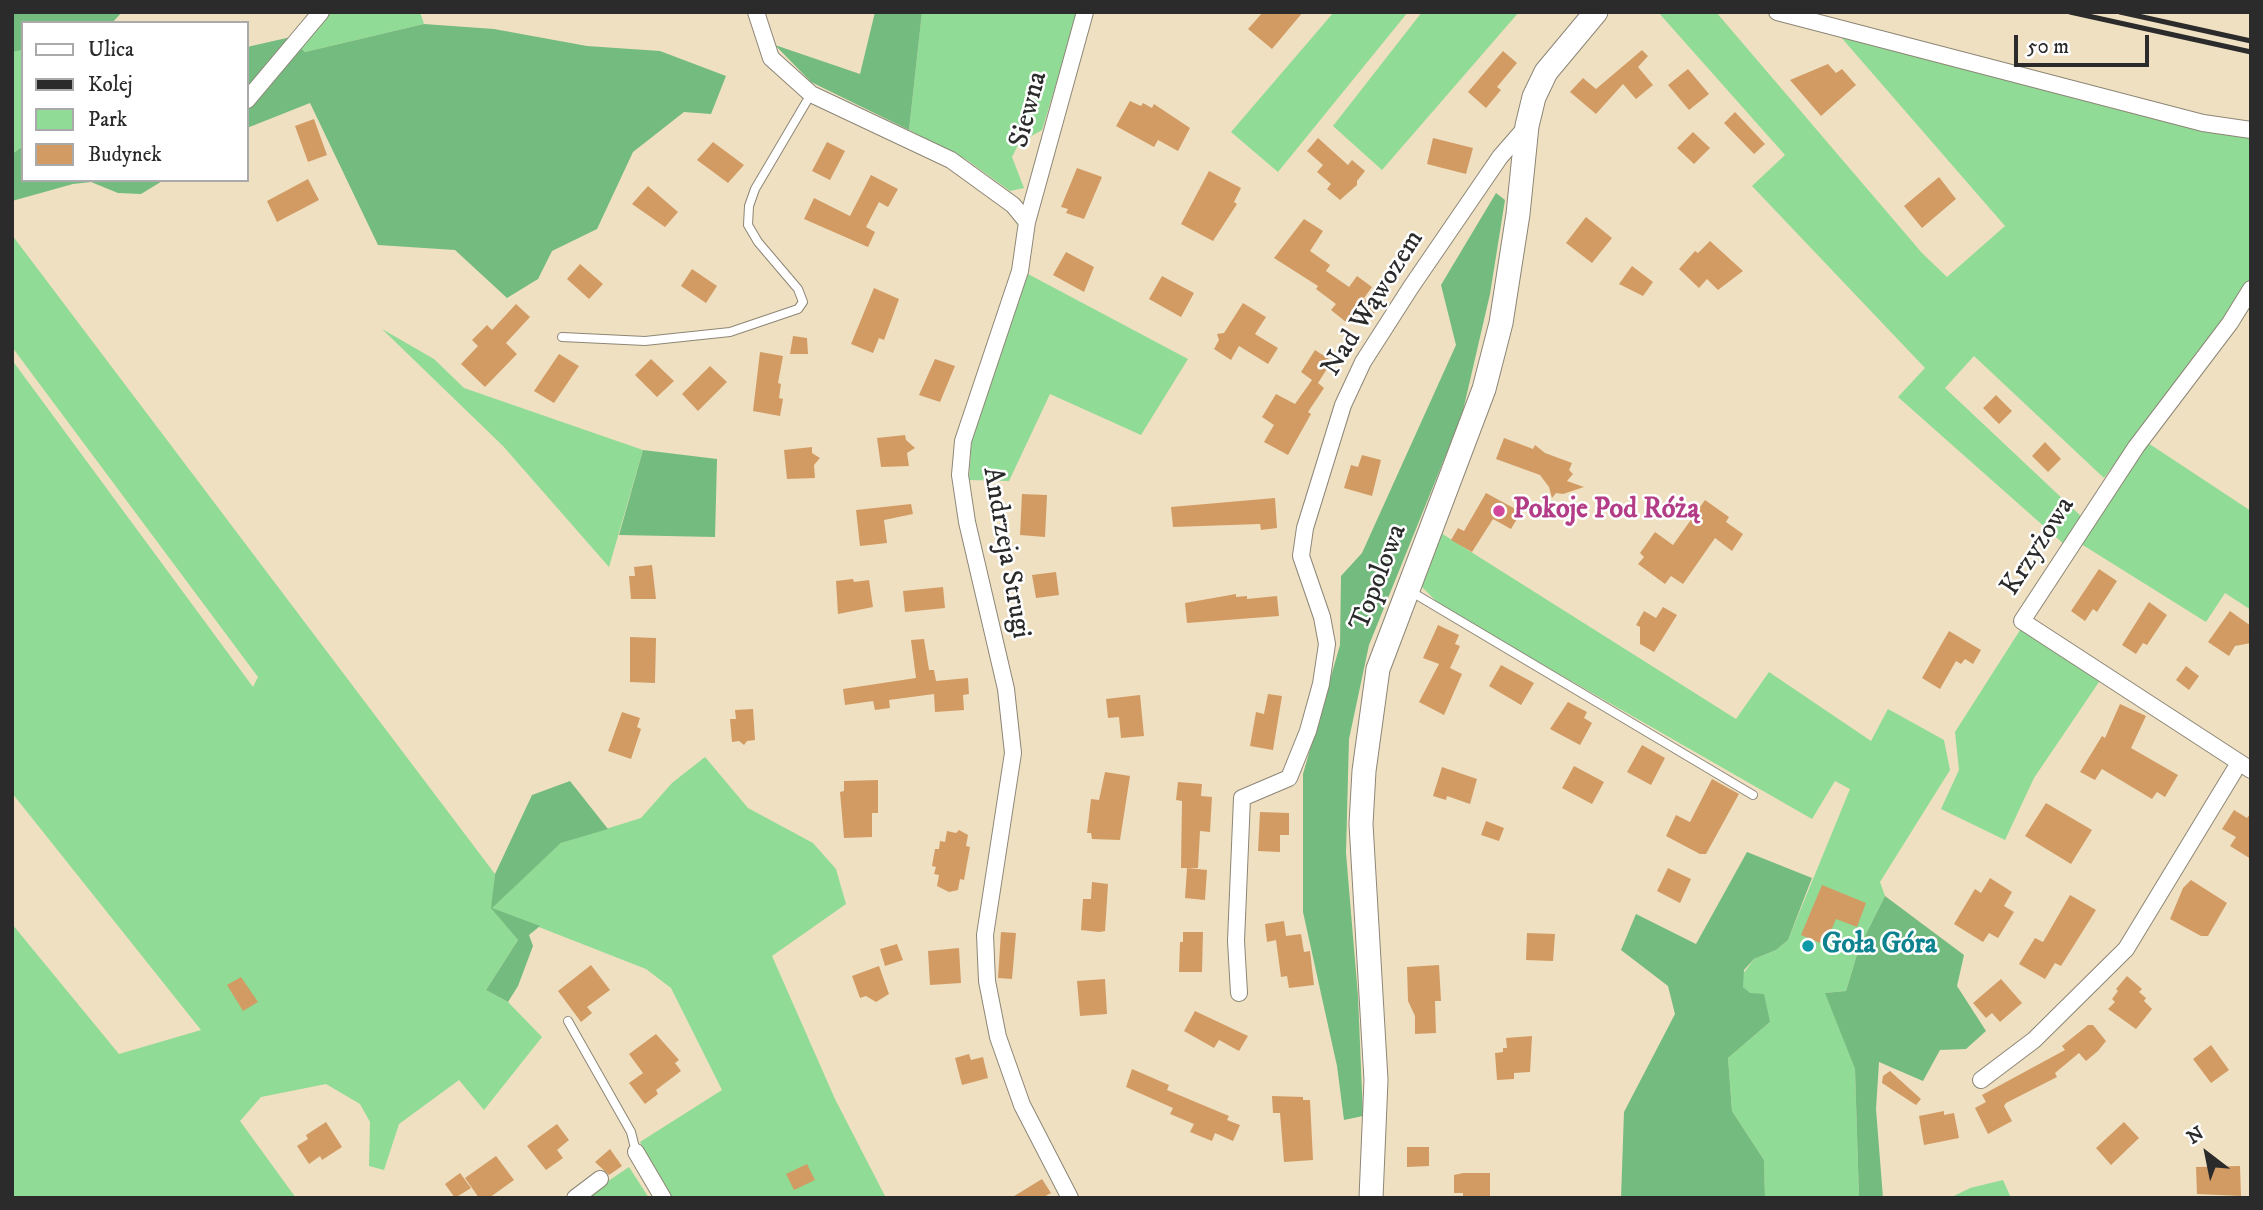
<!DOCTYPE html>
<html>
<head>
<meta charset="utf-8">
<style>
	body { margin:0 }
	#map { position:relative; width:2263px; height:1210px; overflow:hidden; background:#efe0c1; font-family:"IM FELL DW Pica",serif }
	canvas { display:block }
	.frame { position:absolute; inset:0; border:14px solid #2b2b2b; pointer-events:none }
	.legend { position:absolute; left:21px; top:21px; width:228px; height:161px; box-sizing:border-box; background:#fff; border:2px solid #aaa; margin:0; padding:9px 12px; list-style:none; font-size:21px; color:#2b2b2b }
	.legend li { display:flex; align-items:center; gap:14px; height:35px }
	.legend b { width:35px; border:2px solid #aaa }
	.north { position:absolute; left:2172px; top:1119px; width:70px; height:70px; -webkit-text-stroke:5px #fff; paint-order:stroke; rotate:328deg; font-size:19px; font-weight:700; line-height:28px; text-align:center; color:#2b2b2b }
	.north::after { content:''; display:block; margin:auto; width:24px; height:32px; background:#2b2b2b; clip-path:polygon(50% 0,100% 100%,50% 72%,0 100%) }
	.scale { position:absolute; left:2014px; top:35px; width:135px; height:32px; box-sizing:border-box; border:4px solid #2b2b2b; border-top:0; padding-left:9px; font-size:21px; line-height:24px; white-space:nowrap; color:#2b2b2b; -webkit-text-stroke:5px #fff; paint-order:stroke }
</style>
</head>
<body>
<div id="map">
<canvas width="2263" height="1210"></canvas>
<div class="frame"></div>
<ul class="legend">
<li><b style="height:9px;background:#fff"></b>Ulica</li>
<li><b style="height:9px;background:#2b2b2b"></b>Kolej</li>
<li><b style="height:19px;background:#90db96"></b>Park</li>
<li><b style="height:19px;background:#d29b64"></b>Budynek</li>
</ul>
<div class="north">N</div>
<div class="scale">50 m</div>
</div>
<script>
const ctx = document.querySelector('canvas').getContext('2d');
ctx.lineJoin = 'round';
function fillPath(path, color) {
  ctx.fillStyle = color;
  ctx.fill(path, 'evenodd');
}
function toPath(rows) {
  const path = new Path2D();
  for (const r of rows) {
    path.moveTo(r[0], r[1]);
    for (let i = 2; i < r.length; i += 2) path.lineTo(r[i], r[i + 1]);
  }
  return path;
}
function strokePath(path, color, width, dash) {
  ctx.strokeStyle = color;
  ctx.lineWidth = width;
  ctx.lineCap = dash ? 'butt' : 'round';
  ctx.setLineDash(dash || []);
  ctx.stroke(path);
}
function write(font, color, halo, rows, align = 'center') {
  ctx.font = font + ' "IM FELL DW Pica",serif';
  ctx.lineWidth = 5;
  ctx.setLineDash([]);
  ctx.textBaseline = 'middle';
  ctx.strokeStyle = halo;
  ctx.fillStyle = color;
  for (const [text, x, y, turn = 0] of rows) {
    ctx.save();
    ctx.translate(x, y);
    ctx.rotate((+turn || 0) * Math.PI / 180);
    ctx.textAlign = isNaN(turn) ? turn : align;
    if (halo) ctx.strokeText(text, 0, 0);
    ctx.fillText(text, 0, 0);
    ctx.restore();
  }
}
fillPath(toPath([
	[325,12,420,12,424,24,305,52,298,45],
	[922,12,1078,12,1042,130,1019,143,1012,157,1024,188,1010,191,967,160,909,130],
	[1334,12,1408,12,1278,172,1231,132],
	[1422,12,1519,12,1382,170,1333,126],
	[1658,12,1716,12,1922,253,1947,277,2005,226,1840,36,2251,134,2251,283,2104,478,1974,356,1945,388,2082,517,2065,545,1898,397,1925,368,1752,186,1785,155],
	[23,50,23,146,12,154,12,52],
	[12,235,495,874,492,907,561,843,641,818,672,783,705,757,748,808,813,843,836,869,846,904,772,956,835,1099,886,1198,671,1198,640,1142,722,1090,671,988,646,969,493,909,518,940,486,990,508,1002,542,1037,484,1110,459,1080,399,1124,384,1170,369,1166,370,1122,360,1104,326,1084,261,1097,240,1121,296,1198,12,1198,12,924,119,1054,201,1030,12,793,12,360,253,687,258,677,12,347],
	[1028,274,1188,359,1141,435,1050,394,1009,481,969,480,972,435],
	[382,329,434,359,464,388,643,450,609,567,503,446],
	[2145,441,2251,511,2251,610,2225,593,2206,622,2078,542],
	[1441,533,1736,719,1769,672,1871,741,1888,709,1944,740,1950,770,1880,882,1885,896,1859,948,1846,991,1826,993,1855,1069,1859,1198,1765,1198,1764,1160,1732,1111,1728,1058,1770,1022,1743,987,1743,974,1754,959,1776,950,1788,940,1850,789,1835,781,1812,819,1442,607,1420,585],
	[2022,627,2101,679,2034,778,2005,840,1941,809,1959,770,1955,732],
	[629,1167,649,1198,583,1198],
	[2003,1180,2011,1198,1950,1198,1970,1188]
]), '#90db96');
fillPath(toPath([
	[12,12,122,12,112,23,23,23,23,50,12,52],
	[875,12,922,12,909,130,811,82,775,45,860,74],
	[424,24,494,29,587,46,660,51,726,76,711,114,684,112,633,152,597,229,552,251,538,279,507,298,455,250,378,245,310,103,247,128,247,107,298,45,305,52],
	[291,37,247,93,247,47],
	[23,146,23,180,164,180,141,194,118,193,91,182,73,184,12,201,12,154],
	[1496,193,1505,200,1490,294,1462,415,1369,645,1349,739,1346,853,1358,996,1363,1116,1344,1120,1337,1066,1303,912,1303,774,1340,645,1341,576,1362,553,1456,345,1441,285],
	[643,450,717,459,715,537,619,535],
	[570,781,608,829,561,843,492,908,540,926,529,935,533,946,518,986,508,1002,486,990,518,940,491,908,495,874,532,795],
	[1747,852,1812,878,1788,940,1776,950,1754,959,1744,970,1743,987,1750,993,1764,994,1770,1022,1728,1058,1732,1111,1764,1160,1765,1198,1621,1198,1624,1112,1675,1014,1668,986,1621,950,1636,914,1696,944],
	[1885,896,1964,955,1957,986,1986,1031,1966,1049,1940,1050,1923,1081,1879,1062,1876,1109,1883,1198,1859,1198,1855,1069,1825,993,1846,991,1859,948]
]), '#74bb7f');
fillPath(toPath([
	[1263,12,1303,12,1272,49,1248,29],
	[1642,50,1648,56,1638,67,1653,85,1636,99,1623,84,1596,114,1570,92,1583,78,1596,89],
	[1503,51,1517,63,1497,87,1501,90,1486,108,1468,92],
	[1828,64,1836,73,1842,69,1856,85,1821,116,1790,80],
	[1688,69,1709,94,1689,110,1668,85],
	[1130,101,1141,106,1143,103,1152,108,1154,104,1190,128,1178,151,1158,140,1154,147,1116,126],
	[1735,112,1765,144,1754,154,1724,123],
	[314,119,327,155,308,162,295,126],
	[1693,132,1710,148,1694,164,1677,148],
	[1318,138,1348,165,1352,160,1365,171,1357,181,1357,185,1340,200,1327,189,1331,184,1317,172,1323,165,1307,151],
	[1433,138,1473,148,1466,174,1427,164],
	[713,142,744,165,728,183,697,160],
	[827,142,845,151,830,180,812,171],
	[1077,168,1102,177,1084,219,1066,213,1068,209,1061,207],
	[1209,171,1241,188,1234,202,1237,204,1213,241,1181,224],
	[871,175,898,189,888,207,879,202,866,227,875,232,868,247,804,219,814,198,850,216],
	[1939,177,1956,199,1922,228,1904,206],
	[308,179,319,200,277,222,267,201],
	[648,186,678,212,665,227,632,204],
	[1586,217,1612,238,1592,263,1566,243],
	[1304,219,1323,231,1310,251,1330,265,1326,271,1349,287,1357,276,1372,287,1364,298,1378,308,1364,326,1350,316,1346,322,1331,310,1336,304,1316,289,1318,286,1274,258],
	[1710,241,1743,271,1718,290,1707,279,1699,288,1679,269,1695,251,1698,253],
	[1066,252,1094,267,1084,292,1053,275],
	[580,264,603,284,589,299,567,279],
	[1632,266,1653,282,1643,296,1619,284],
	[692,269,717,286,706,303,681,286],
	[1162,276,1194,293,1181,317,1149,299],
	[874,288,899,299,884,340,879,338,873,353,851,344],
	[1243,303,1266,317,1255,334,1278,348,1268,364,1239,346,1231,360,1214,349,1219,340,1217,334,1224,333],
	[516,304,530,317,506,343,517,354,485,387,461,364,478,346,472,340,487,325,492,330],
	[793,336,807,338,808,354,790,354],
	[1315,350,1332,361,1318,383,1324,388,1308,412,1311,414,1288,455,1264,442,1274,425,1262,417,1276,394,1295,404,1312,380,1301,372],
	[760,352,783,356,778,383,781,384,779,398,783,399,780,416,753,411],
	[559,354,579,366,554,403,534,391],
	[651,359,674,381,657,397,635,375],
	[935,359,955,366,940,402,919,395],
	[710,366,727,382,698,411,682,394],
	[1996,395,2012,411,1999,424,1983,408],
	[905,435,906,440,915,448,907,453,909,466,881,467,877,438],
	[1504,438,1533,449,1535,445,1545,453,1572,463,1569,470,1573,474,1567,481,1584,487,1563,494,1556,493,1552,498,1549,487,1540,475,1496,459],
	[2045,442,2061,459,2048,472,2032,456],
	[812,447,812,453,820,458,814,465,815,478,787,479,784,450],
	[1362,455,1381,460,1372,496,1344,488,1351,465,1358,467],
	[1486,493,1521,512,1511,529,1493,519,1472,552,1451,540,1458,528,1464,531],
	[1022,494,1047,495,1045,537,1020,535],
	[1275,498,1277,528,1261,530,1260,524,1173,527,1171,507],
	[1705,500,1729,517,1726,522,1743,534,1732,551,1715,538,1683,584,1671,576,1665,584,1638,564,1644,557,1640,553,1655,532,1673,545],
	[911,504,913,514,884,520,887,543,860,546,856,510],
	[652,565,656,599,631,599,629,576,635,576,634,567],
	[2099,569,2117,581,2097,612,2093,609,2085,621,2071,611],
	[1056,572,1059,595,1036,598,1032,575],
	[853,579,854,582,869,580,873,607,838,614,836,581],
	[943,587,945,608,905,612,903,591],
	[1236,594,1236,597,1247,596,1247,599,1277,596,1279,616,1187,623,1185,603],
	[2149,602,2167,615,2147,645,2143,643,2136,654,2122,645],
	[1663,607,1677,615,1654,652,1640,644,1640,627,1636,625,1644,611,1656,618],
	[2230,611,2251,626,2251,643,2235,646,2229,656,2208,642],
	[1438,625,1459,635,1455,644,1460,646,1450,668,1462,674,1444,715,1419,702,1439,664,1423,658],
	[1949,631,1981,650,1973,664,1965,659,1961,664,1956,661,1940,689,1922,678],
	[630,637,656,638,655,683,630,682],
	[924,639,929,670,934,670,936,681,968,678,969,694,963,695,964,710,935,712,934,694,889,700,890,708,875,710,873,701,845,705,843,689,916,678,911,640],
	[1501,665,1534,683,1521,705,1489,686],
	[2186,666,2199,676,2189,690,2176,680],
	[1268,694,1282,696,1273,750,1250,746,1256,712,1264,714],
	[1140,695,1144,736,1121,738,1119,717,1108,718,1106,699],
	[1568,702,1587,712,1584,718,1592,723,1580,745,1550,729],
	[2120,704,2146,716,2131,748,2178,775,2165,797,2157,792,2152,799,2102,769,2095,780,2080,772,2102,736,2105,738],
	[753,709,755,740,747,741,744,745,739,741,732,742,730,719,736,719,735,710],
	[622,712,640,718,637,727,641,729,631,759,608,751],
	[1642,745,1665,758,1651,785,1627,772],
	[1574,766,1604,782,1592,804,1562,788],
	[1442,767,1477,779,1470,804,1447,796,1446,800,1433,796],
	[1105,772,1130,776,1120,840,1092,839,1091,833,1087,833,1091,799,1099,800],
	[1712,779,1739,794,1706,854,1700,854,1666,836,1676,815,1690,822],
	[878,780,878,813,872,813,872,837,844,838,840,792,844,791,844,781],
	[1178,782,1202,784,1201,796,1212,797,1210,832,1200,831,1198,868,1181,868,1182,801,1176,800],
	[2046,803,2092,830,2071,864,2025,836],
	[2234,810,2247,818,2251,813,2251,859,2230,846,2236,837,2222,829],
	[1260,812,1289,813,1289,835,1280,835,1280,852,1258,851],
	[1486,821,1504,828,1499,841,1481,835],
	[959,830,968,835,966,846,970,847,964,880,960,879,958,890,949,892,937,886,939,875,934,874,936,867,932,866,935,849,939,849,940,841,945,842,947,831,956,833],
	[1187,868,1207,870,1205,900,1185,898],
	[1668,868,1691,879,1680,903,1657,891],
	[1990,878,2012,892,2004,906,2014,912,1998,938,1989,933,1983,942,1954,924,1975,889,1981,893],
	[2191,880,2227,903,2208,936,2201,936,2170,919,2183,888],
	[1092,882,1108,884,1105,931,1099,932,1081,930,1083,899,1091,899],
	[1822,885,1866,903,1857,927,1836,919,1825,945,1801,935],
	[2070,895,2096,910,2061,966,2055,963,2045,979,2019,964,2035,938,2043,942],
	[1284,921,1286,936,1301,934,1304,952,1310,951,1314,985,1289,988,1287,976,1281,977,1276,940,1267,942,1265,924],
	[1001,932,1016,933,1012,979,998,978],
	[1183,932,1203,932,1202,972,1179,972,1180,942,1183,942],
	[1527,933,1555,934,1553,961,1526,960],
	[897,944,903,960,885,966,880,949],
	[959,948,961,983,930,985,928,951],
	[591,965,610,990,587,1007,592,1013,581,1022,558,991],
	[1439,965,1441,1001,1435,1001,1436,1033,1415,1034,1415,1016,1408,1001,1407,967],
	[879,966,889,994,876,1002,866,996,860,998,852,976],
	[2127,976,2142,989,2139,992,2146,998,2144,1001,2152,1009,2136,1029,2108,1009,2115,1002,2112,999,2118,991,2116,989],
	[241,977,258,1002,243,1011,227,985],
	[1105,979,1107,1014,1080,1016,1077,981],
	[2001,979,2022,1003,2000,1022,1992,1013,1986,1018,1973,1003],
	[1195,1011,1248,1036,1239,1051,1219,1040,1214,1048,1184,1031],
	[2088,1025,2093,1025,2106,1041,2098,1051,2086,1061,2079,1053,2055,1073,2057,1077,2006,1103,2004,1106,2012,1121,1988,1134,1975,1108,1986,1102,1982,1095,2065,1050,2062,1046],
	[656,1034,679,1060,675,1063,681,1071,656,1090,658,1094,645,1104,629,1083,643,1073,629,1054],
	[1532,1036,1530,1072,1514,1073,1514,1079,1497,1080,1495,1053,1503,1052,1503,1048,1507,1048,1506,1038],
	[2211,1045,2229,1070,2211,1083,2193,1059],
	[969,1054,971,1060,983,1057,988,1078,962,1085,955,1058],
	[1132,1069,1169,1085,1167,1090,1229,1116,1227,1120,1240,1125,1233,1141,1215,1133,1212,1141,1190,1132,1194,1124,1170,1114,1173,1108,1126,1087],
	[1890,1071,1921,1099,1916,1105,1882,1083,1883,1076],
	[1272,1096,1303,1097,1303,1100,1310,1100,1313,1160,1284,1162,1280,1113,1273,1113],
	[1944,1111,1944,1115,1954,1113,1959,1138,1924,1145,1919,1116],
	[326,1122,342,1147,322,1160,320,1156,309,1164,297,1146,308,1139,306,1135],
	[2124,1122,2139,1138,2111,1165,2096,1148],
	[557,1124,569,1140,557,1150,563,1158,546,1170,527,1146],
	[1407,1147,1429,1147,1429,1166,1407,1167],
	[610,1149,622,1166,609,1175,595,1162],
	[496,1156,514,1180,489,1198,479,1198,465,1178],
	[807,1164,815,1180,794,1190,786,1174],
	[2240,1166,2241,1196,2197,1194,2196,1167],
	[460,1173,471,1188,455,1198,445,1184],
	[1463,1173,1490,1173,1490,1198,1463,1198,1463,1193,1454,1193,1454,1175],
	[1042,1179,1051,1193,1042,1198,1011,1198]
]), '#d29b64');
const lane = toPath([
	[562,337,645,341,730,332,798,309,803,302,798,289,758,242,748,225,749,206,755,189,811,94],
	[1410,591,1753,795],
	[568,1021,631,1132,636,1152]
]);
const street = toPath([
	[756,12,771,58,811,94,951,160,1013,205,1027,222],
	[1777,12,2203,123,2251,130],
	[247,100,321,12],
	[2251,289,2230,323,2136,447,2022,621,2251,770],
	[1239,993,1236,941,1242,798,1289,778,1308,731,1321,684,1327,644,1322,617,1301,556,1305,528,1343,405,1363,362,1411,287,1500,157,1527,126],
	[1981,1080,2034,1040,2126,949,2239,763],
	[636,1152,663,1198],
	[575,1198,600,1179],
	[1070,1198,1022,1105,998,1037,987,981,985,935,1013,753,1006,689,967,522,960,475,963,441,1020,271,1027,222,1085,12]
]);
const secondary = toPath([
	[1371,1198,1376,1080,1361,824,1364,771,1378,669,1484,389,1501,323,1518,214,1527,126,1534,97,1546,72,1596,12]
]);
strokePath(lane, '#8d8676', 10);
strokePath(street, '#8d8676', 18);
strokePath(secondary, '#8d8676', 25);
strokePath(lane, '#fff', 8);
strokePath(street, '#fff', 16);
strokePath(secondary, '#fff', 23);
strokePath(toPath([
	[2070,12,2251,52],
	[2120,12,2251,41]
]), '#2b2b2b', 5);
for (const [x, y, r, color] of [
	[1499,511,7,"#d1479c"],
	[1808,946,7,"#0f9aa8"]
]) {
  const dot = new Path2D();
  dot.arc(x, y, r, 0, 2 * Math.PI);
  ctx.fillStyle = color;
  ctx.fill(dot);
  strokePath(dot, '#fff', 2.5);
}
write('28px', '#2b2b2b', '#fff', [
	["Siewna",1030,110,-75],
	["Nad Wąwozem",1374,304,-58],
	["Krzyżowa",2039,547,-57],
	["Andrzeja Strugi",1005,553,80],
	["Topolowa",1380,578,-69]
]);
write('bold 28px', '#b23c85', '#fff', [
	["Pokoje Pod Różą",1513,511]
], 'left');
write('bold 28px', '#0d838f', '#fff', [
	["Goła Góra",1822,946]
], 'left');
</script>
</body>
</html>
